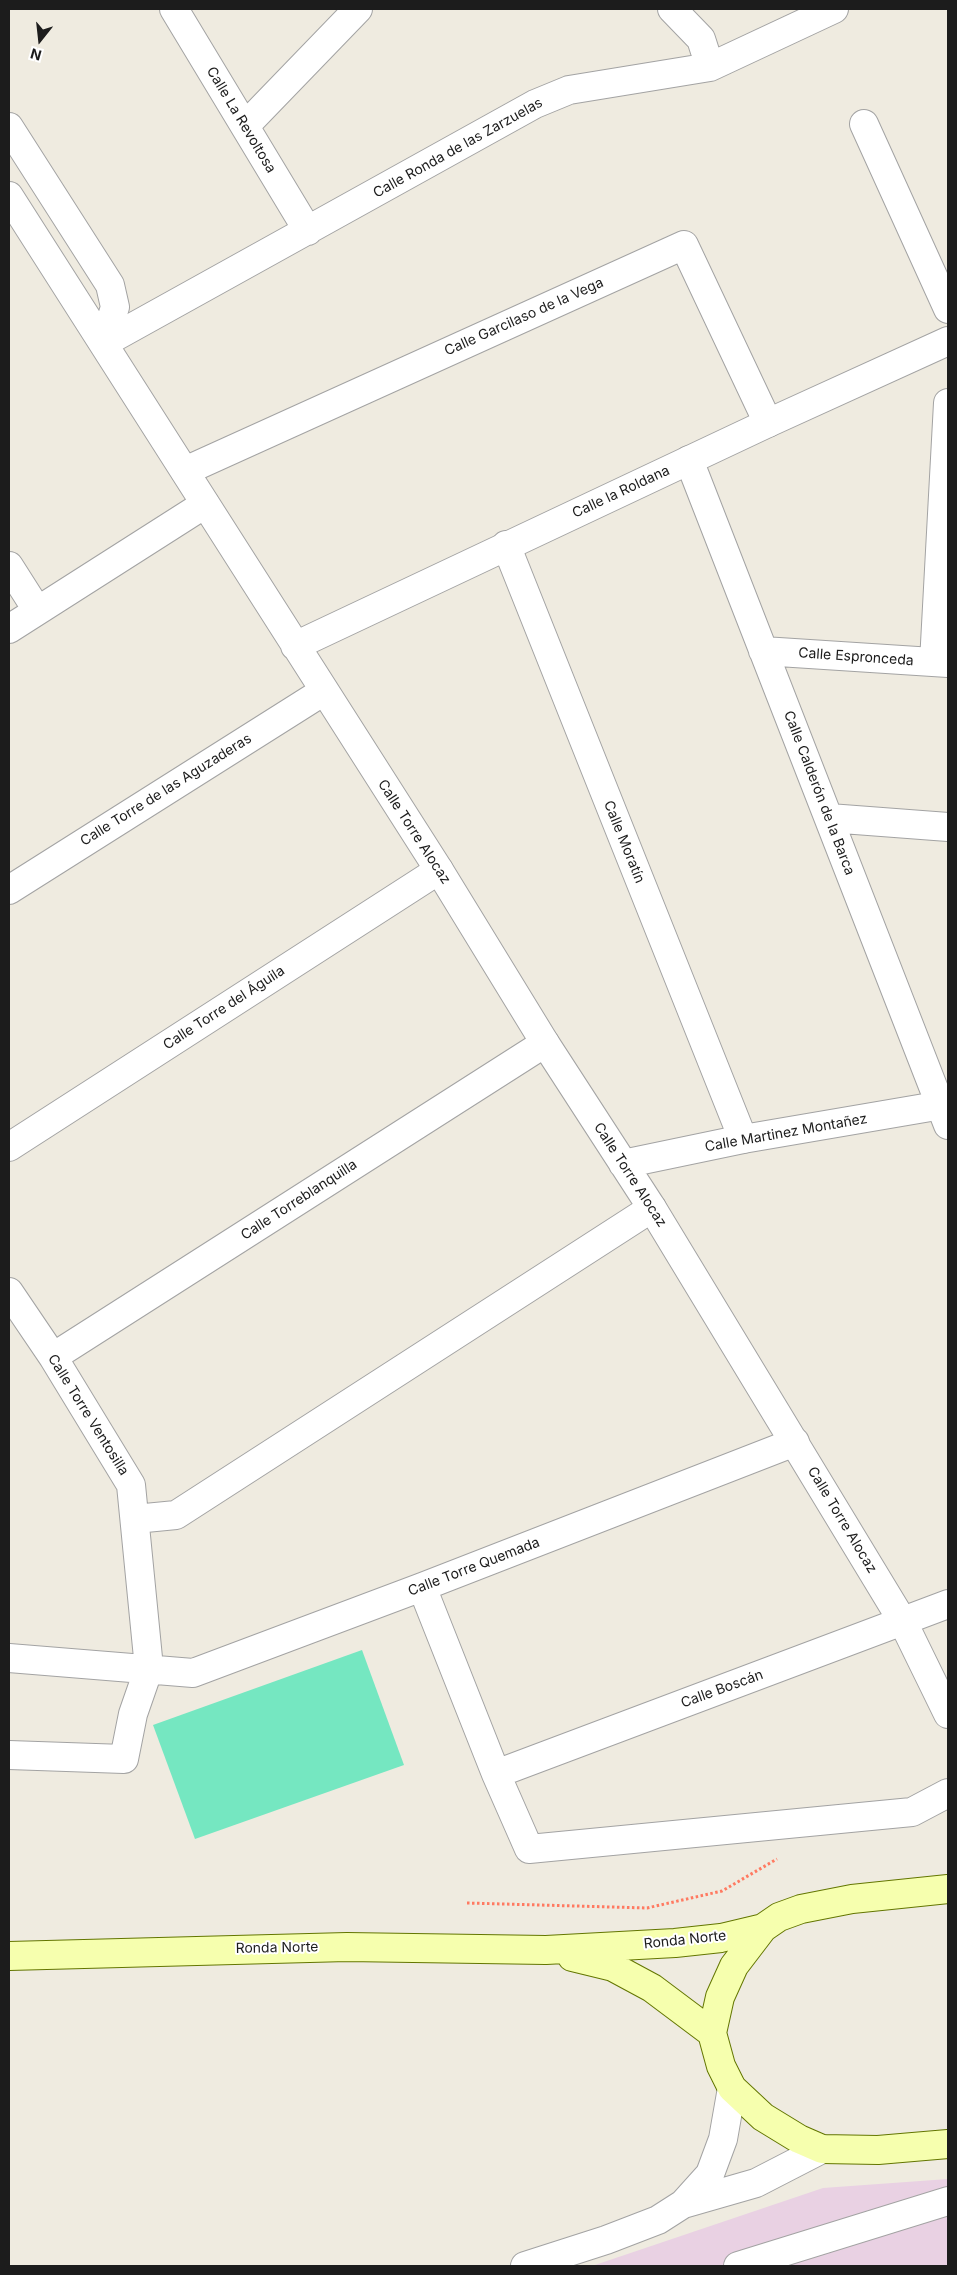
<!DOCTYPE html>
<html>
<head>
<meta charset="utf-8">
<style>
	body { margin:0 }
	#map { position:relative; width:957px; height:2275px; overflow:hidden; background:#efebe0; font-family:Inter,sans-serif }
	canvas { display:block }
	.frame { position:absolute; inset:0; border:10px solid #1c1c1c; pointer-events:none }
	.north { position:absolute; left:15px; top:15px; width:50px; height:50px; -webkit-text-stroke:4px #fff; paint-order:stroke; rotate:196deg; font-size:14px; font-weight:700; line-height:20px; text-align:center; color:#1c1c1c }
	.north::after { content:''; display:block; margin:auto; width:18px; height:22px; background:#1c1c1c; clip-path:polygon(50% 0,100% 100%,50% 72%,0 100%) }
</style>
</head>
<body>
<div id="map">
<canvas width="957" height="2275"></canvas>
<div class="frame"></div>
<div class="north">N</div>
</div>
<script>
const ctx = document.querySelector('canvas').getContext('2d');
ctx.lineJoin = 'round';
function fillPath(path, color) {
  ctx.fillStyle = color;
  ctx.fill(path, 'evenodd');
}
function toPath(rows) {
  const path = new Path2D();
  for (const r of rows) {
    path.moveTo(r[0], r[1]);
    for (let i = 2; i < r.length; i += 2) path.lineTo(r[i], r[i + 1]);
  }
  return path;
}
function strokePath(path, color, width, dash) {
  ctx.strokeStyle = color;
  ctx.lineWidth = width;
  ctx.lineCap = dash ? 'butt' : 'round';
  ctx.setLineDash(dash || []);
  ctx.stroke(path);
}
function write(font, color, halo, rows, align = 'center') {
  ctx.font = font + ' Inter,sans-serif';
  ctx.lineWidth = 4;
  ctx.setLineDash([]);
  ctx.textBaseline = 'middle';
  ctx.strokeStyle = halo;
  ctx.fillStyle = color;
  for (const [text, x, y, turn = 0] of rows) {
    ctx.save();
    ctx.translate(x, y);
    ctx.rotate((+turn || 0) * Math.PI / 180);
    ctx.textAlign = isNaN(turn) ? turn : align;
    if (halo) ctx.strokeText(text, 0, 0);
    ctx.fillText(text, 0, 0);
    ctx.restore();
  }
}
fillPath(toPath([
	[948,2179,948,2266,592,2266,823,2188]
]), '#e9d1e3');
fillPath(toPath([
	[362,1650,404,1765,195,1839,153,1725]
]), '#75e7c1');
const minor = toPath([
	[174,9,308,231],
	[672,9,701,39,710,67],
	[864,124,948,309],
	[245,126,358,9],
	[104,343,535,104,569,90,710,67,834,9],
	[689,460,948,1125],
	[185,471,684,245,768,423],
	[506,545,743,1139],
	[9,566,37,610],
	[9,629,205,504],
	[763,651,948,663],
	[934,662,948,403],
	[829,818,948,827],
	[9,890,324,691],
	[9,1147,439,870],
	[9,1292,53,1357,131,1485,149,1668,133,1714,124,1759,9,1755],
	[53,1357,545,1043],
	[135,1519,176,1515,652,1208],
	[422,1587,496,1774,529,1849,912,1812,948,1793],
	[9,1658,193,1673,422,1587,795,1442],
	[496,1774,948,1604],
	[738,2266,948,2201]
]);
const tertiary = toPath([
	[9,127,110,285,115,307,104,343],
	[9,196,439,870,545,1043,652,1208,903,1622,948,1714],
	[295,646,768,423,948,341],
	[623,1164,743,1139,948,1104],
	[683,2204,710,2174,723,2139,732,2088],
	[525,2266,606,2240,658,2220,683,2204,756,2183,822,2149]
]);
const secondary = toPath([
	[948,1889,852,1899,801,1909,779,1917,763,1928,734,1966,720,1997,712,2033,721,2066,732,2088,763,2117,799,2139,822,2149,878,2150,948,2144],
	[9,1956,347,1947,546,1950,675,1943,721,1938,763,1928],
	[572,1957,613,1967,652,1988,712,2033]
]);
strokePath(minor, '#a3a3a3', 30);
strokePath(tertiary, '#a3a3a3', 30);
strokePath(secondary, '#637600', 30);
strokePath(toPath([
	[467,1903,647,1908,722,1891,777,1859]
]), '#ff7a61', 3, [2.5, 2.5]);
strokePath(minor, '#fff', 28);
strokePath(tertiary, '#fff', 28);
strokePath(secondary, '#f6ffae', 28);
write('14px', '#1c1c1c', '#fff', [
	["Calle La Revoltosa",241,120,59],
	["Calle Ronda de las Zarzuelas",458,148,-29],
	["Calle Garcilaso de la Vega",524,317,-24],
	["Calle la Roldana",621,492,-25],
	["Calle Espronceda",856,657,4],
	["Calle Torre de las Aguzaderas",166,790,-32],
	["Calle Calderón de la Barca",819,793,69],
	["Calle Torre Alocaz",414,832,57],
	["Calle Moratín",624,842,68],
	["Calle Torre del Águila",224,1008,-33],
	["Calle Martinez Montañez",786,1133,-10],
	["Calle Torre Alocaz",630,1175,57],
	["Calle Torreblanquilla",299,1200,-33],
	["Calle Torre Ventosilla",88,1415,58],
	["Calle Torre Alocaz",842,1520,59],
	["Calle Torre Quemada",474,1567,-21],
	["Calle Boscán",722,1689,-20],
	["Ronda Norte",685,1940,-6],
	["Ronda Norte",277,1948,-1]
]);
</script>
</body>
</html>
